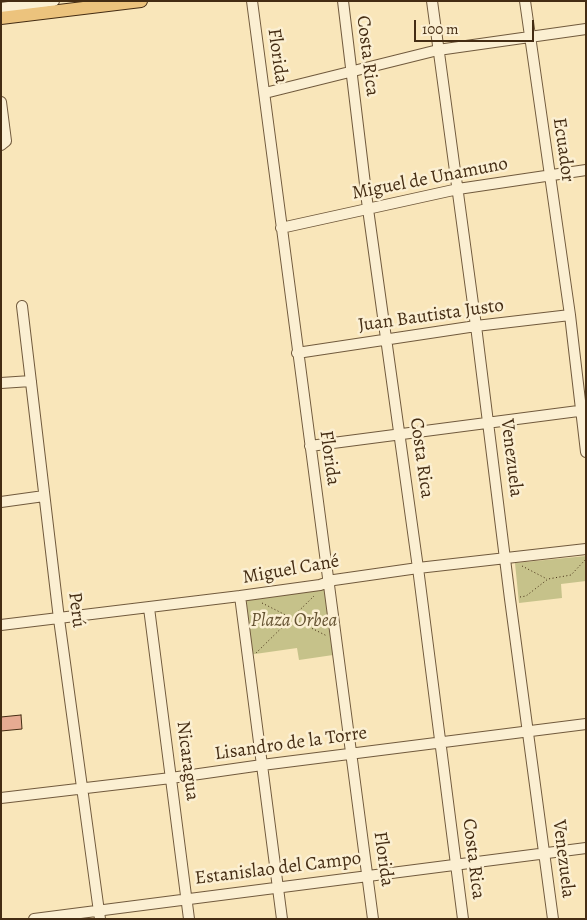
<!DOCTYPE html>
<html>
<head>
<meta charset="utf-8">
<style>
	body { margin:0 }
	#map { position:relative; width:587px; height:920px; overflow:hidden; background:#f9e6ba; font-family:Alegreya,serif }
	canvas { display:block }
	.frame { position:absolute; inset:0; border:2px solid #442c13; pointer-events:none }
	.scale { position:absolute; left:414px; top:20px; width:120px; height:22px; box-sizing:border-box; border:2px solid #442c13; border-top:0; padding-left:6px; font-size:15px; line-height:18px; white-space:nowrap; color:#442c13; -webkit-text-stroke:4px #fbefd2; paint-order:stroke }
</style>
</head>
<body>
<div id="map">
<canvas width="587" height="920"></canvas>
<div class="frame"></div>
<div class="scale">100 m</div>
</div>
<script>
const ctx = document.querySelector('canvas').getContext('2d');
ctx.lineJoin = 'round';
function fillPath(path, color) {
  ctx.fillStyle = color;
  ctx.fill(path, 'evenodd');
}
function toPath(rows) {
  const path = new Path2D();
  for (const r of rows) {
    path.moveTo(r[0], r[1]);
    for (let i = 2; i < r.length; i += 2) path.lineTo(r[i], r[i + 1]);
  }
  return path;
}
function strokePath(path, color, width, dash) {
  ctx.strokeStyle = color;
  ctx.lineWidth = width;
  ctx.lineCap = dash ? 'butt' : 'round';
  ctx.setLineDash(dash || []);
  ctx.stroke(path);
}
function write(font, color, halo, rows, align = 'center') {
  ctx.font = font + ' Alegreya,serif';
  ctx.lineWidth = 5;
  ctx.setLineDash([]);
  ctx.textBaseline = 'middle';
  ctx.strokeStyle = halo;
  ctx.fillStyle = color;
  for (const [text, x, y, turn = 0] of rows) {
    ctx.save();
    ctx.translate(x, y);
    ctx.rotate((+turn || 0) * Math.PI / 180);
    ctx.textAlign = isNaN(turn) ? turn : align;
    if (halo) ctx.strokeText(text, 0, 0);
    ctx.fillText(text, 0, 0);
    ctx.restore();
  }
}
fillPath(toPath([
	[586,556,586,581,561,584,562,598,519,603,515,563],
	[324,588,333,655,299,660,297,648,248,655,243,600]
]), '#c6c28a');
const building = toPath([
	[21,715,22,729,1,731,1,717,21,715]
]);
fillPath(building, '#e6ab92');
strokePath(building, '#442c13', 1);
const minor = toPath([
	[252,1,373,919],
	[343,1,368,209,418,568,463,919],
	[432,1,476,326,510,599,553,919],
	[525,1,570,315,586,452],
	[1,8,54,1],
	[265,93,438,50,586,29],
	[1,102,6,141,1,145],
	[281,228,458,189,586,170],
	[22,306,59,619,100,919],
	[297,353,476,326,570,315],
	[1,383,31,381],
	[310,446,586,410],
	[1,502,44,496],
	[240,596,282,919],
	[149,608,189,919],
	[1,625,240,596,320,585,334,580,418,568,586,549],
	[1,798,171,778,262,765,586,724],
	[34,919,586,848]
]);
const major = toPath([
	[1,18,141,1]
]);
strokePath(minor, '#715a3d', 12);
strokePath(major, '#442c13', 14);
strokePath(toPath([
	[522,566,547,579],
	[520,597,526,596,548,579,571,575,586,559],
	[262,603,327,636],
	[256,653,314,596]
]), '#442c13', 1, [1, 2.5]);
strokePath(minor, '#fbefd2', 10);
strokePath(major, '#ecc37d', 12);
write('19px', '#442c13', '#fbefd2', [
	["Florida",277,56,82],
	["Costa Rica",367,56,83],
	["Ecuador",563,150,82],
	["Miguel de Unamuno",430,179,-11],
	["Juan Bautista Justo",431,316,-8],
	["Florida",329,458,82],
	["Costa Rica",421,458,82],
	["Venezuela",511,458,83],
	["Miguel Cané",291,570,-10],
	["Perú",76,610,83],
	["Lisandro de la Torre",291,744,-8],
	["Nicaragua",187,761,83],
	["Florida",383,859,82],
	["Costa Rica",473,859,83],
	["Venezuela",563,859,83],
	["Estanislao del Campo",278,869,-7]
]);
write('italic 19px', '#645231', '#fbefd2', [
	["Plaza Orbea",294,621]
]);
</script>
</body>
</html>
